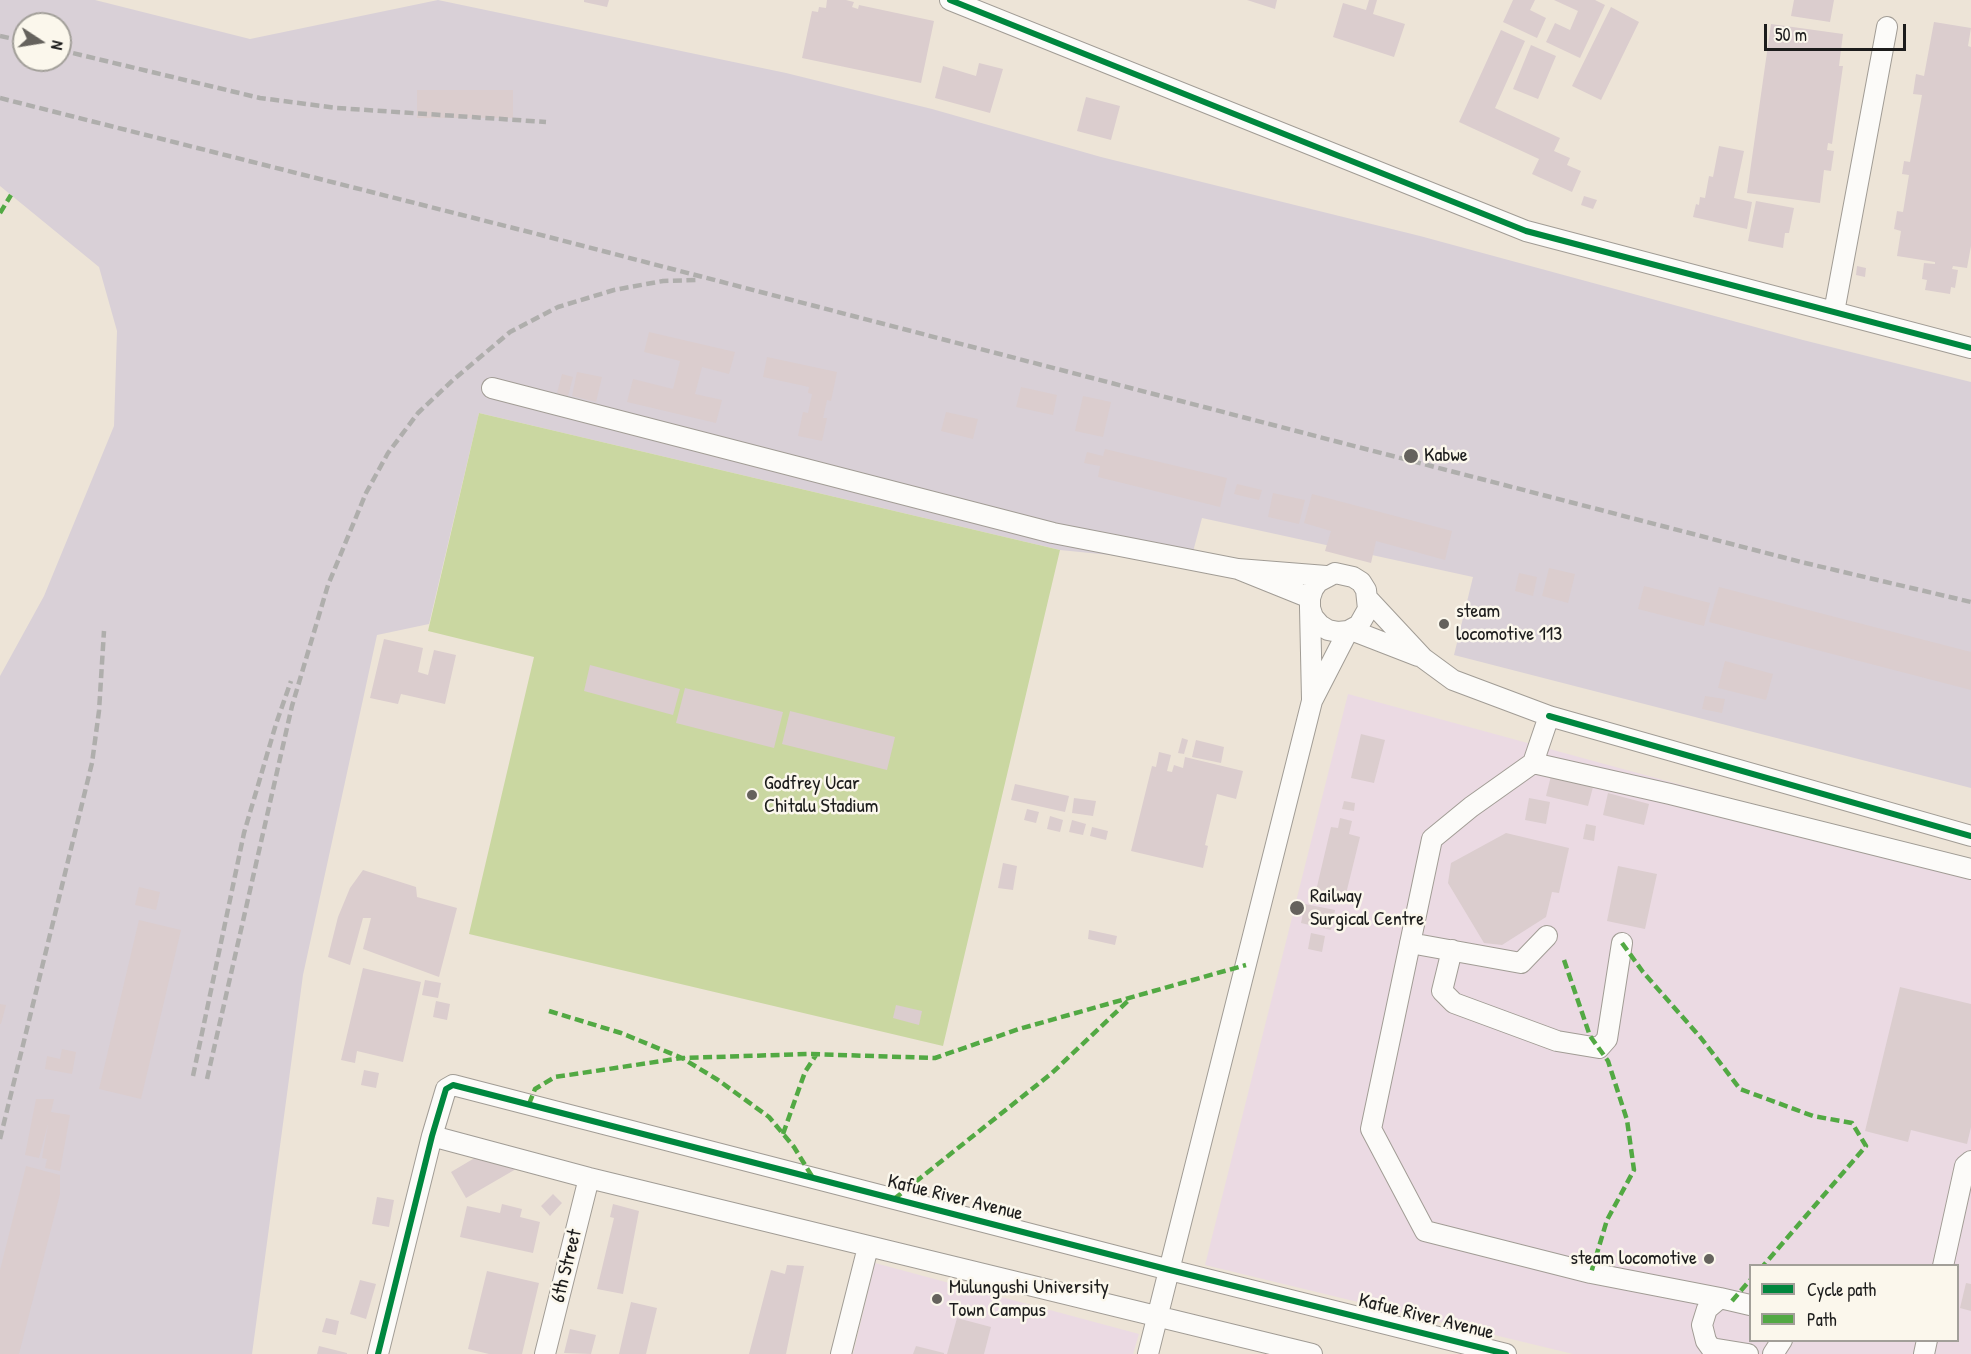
<!DOCTYPE html>
<html>
<head>
<meta charset="utf-8">
<style>
	body { margin:0 }
	#map { position:relative; width:1971px; height:1354px; overflow:hidden; background:#ede4d7; font-family:"Patrick Hand",sans-serif }
	canvas { display:block }
	.legend { position:absolute; left:1749px; top:1264px; width:210px; height:78px; box-sizing:border-box; background:#fbf7ec; border:2px solid #a29f99; margin:0; padding:8px 10px; list-style:none; font-size:18px; color:#1c1c1c }
	.legend li { display:flex; align-items:center; gap:12px; height:30px }
	.legend b { width:30px; border:2px solid #a29f99 }
	.north { position:absolute; left:12px; top:12px; width:60px; height:60px; box-sizing:border-box; background:#fbf7ec; border:2px solid #a29f99; border-radius:50%; rotate:102deg; font-size:16px; font-weight:700; line-height:24px; text-align:center; color:#1c1c1c }
	.north::after { content:''; display:block; margin:auto; width:21px; height:27px; background:#65625d; clip-path:polygon(50% 0,100% 100%,50% 72%,0 100%) }
	.scale { position:absolute; left:1764px; top:24px; width:142px; height:27px; box-sizing:border-box; border:3px solid #1c1c1c; border-top:0; padding-left:8px; font-size:18px; line-height:21px; white-space:nowrap; color:#1c1c1c; -webkit-text-stroke:4px #fbf7ec; paint-order:stroke }
</style>
</head>
<body>
<div id="map">
<canvas width="1971" height="1354"></canvas>
<ul class="legend">
<li><b style="height:8px;background:#00873e"></b>Cycle path</li>
<li><b style="height:8px;background:#52a943"></b>Path</li>
</ul>
<div class="north">N</div>
<div class="scale">50 m</div>
</div>
<script>
const ctx = document.querySelector('canvas').getContext('2d');
ctx.lineJoin = 'round';
function fillPath(path, color) {
  ctx.fillStyle = color;
  ctx.fill(path, 'evenodd');
}
function toPath(rows) {
  const path = new Path2D();
  for (const r of rows) {
    path.moveTo(r[0], r[1]);
    for (let i = 2; i < r.length; i += 2) path.lineTo(r[i], r[i + 1]);
  }
  return path;
}
function strokePath(path, color, width, dash) {
  ctx.strokeStyle = color;
  ctx.lineWidth = width;
  ctx.lineCap = dash ? 'butt' : 'round';
  ctx.setLineDash(dash || []);
  ctx.stroke(path);
}
function write(font, color, halo, rows, align = 'center') {
  ctx.font = font + ' "Patrick Hand",sans-serif';
  ctx.lineWidth = 5;
  ctx.setLineDash([]);
  ctx.textBaseline = 'middle';
  ctx.strokeStyle = halo;
  ctx.fillStyle = color;
  for (const [text, x, y, turn = 0] of rows) {
    ctx.save();
    ctx.translate(x, y);
    ctx.rotate((+turn || 0) * Math.PI / 180);
    ctx.textAlign = isNaN(turn) ? turn : align;
    if (halo) ctx.strokeText(text, 0, 0);
    ctx.fillText(text, 0, 0);
    ctx.restore();
  }
}
fillPath(toPath([
	[1348,694,1971,864,1971,1354,1573,1354,1205,1265],
	[1750,1266,1958,1266,1958,1340,1750,1340],
	[875,1263,1139,1334,1133,1354,853,1354]
]), '#ebdae3');
fillPath(toPath([
	[0,0,95,0,250,39,438,0,786,73,932,109,1101,157,1420,236,1803,340,1971,382,1971,788,1454,655,1473,577,1202,518,1190,563,1060,550,479,413,429,624,377,635,303,975,252,1354,0,1354,0,676,44,596,114,426,117,331,99,267,0,186],
	[24,24,60,24,60,60,24,60]
]), '#d9d0d7');
fillPath(toPath([
	[479,413,1060,550,943,1046,469,934,534,657,428,631]
]), '#cad7a1');
fillPath(toPath([
	[584,0,609,0,607,7,584,2],
	[827,0,846,0,854,2,852,7,858,9,859,5,934,21,921,83,802,58,812,11,818,12,819,7,826,8],
	[1247,0,1277,0,1275,9],
	[1369,0,1377,0,1373,14,1405,24,1394,57,1333,37,1343,3,1366,10],
	[1513,0,1535,0,1530,10,1546,18,1537,38,1503,22],
	[1554,0,1595,0,1605,5,1580,58,1546,42,1555,23,1570,30,1578,11],
	[1794,0,1834,0,1830,22,1791,16],
	[1611,7,1639,22,1601,100,1572,86],
	[1934,22,1971,28,1968,46,1971,47,1971,246,1967,268,1953,266,1952,269,1958,270,1955,288,1951,287,1950,294,1925,290,1927,280,1922,279,1924,263,1935,264,1935,262,1897,256,1901,231,1894,229,1897,211,1903,212,1909,175,1902,174,1904,161,1910,162,1922,95,1913,94,1916,74,1924,76],
	[1771,24,1843,34,1839,66,1843,66,1832,144,1828,143,1827,150,1834,151,1831,171,1824,170,1820,203,1747,193],
	[1501,30,1525,41,1495,108,1560,138,1554,151,1570,158,1567,165,1581,171,1572,192,1532,174,1539,159,1459,122],
	[1531,45,1556,56,1538,99,1513,89],
	[979,63,1003,69,990,113,935,98,943,66,976,76],
	[417,90,513,90,513,118,417,118],
	[1086,97,1120,106,1111,140,1077,131],
	[1719,146,1744,151,1734,198,1752,202,1747,229,1693,217,1696,204,1699,205,1700,197,1705,198,1709,176,1713,177],
	[1584,196,1597,200,1593,209,1581,205],
	[1756,201,1794,208,1789,233,1785,233,1783,248,1748,241],
	[1857,266,1866,268,1865,277,1856,275],
	[649,332,735,352,729,374,702,367,695,394,722,400,716,423,627,402,633,379,673,389,680,361,644,352],
	[767,357,837,372,831,401,827,400,823,418,827,418,822,441,798,436,803,412,808,413,812,394,808,393,809,387,763,377],
	[577,372,602,377,596,402,572,396],
	[562,374,573,377,568,396,557,393],
	[1021,387,1057,395,1053,415,1016,407],
	[1083,396,1111,402,1103,437,1075,431],
	[946,412,978,419,973,439,941,431],
	[1105,449,1227,478,1220,507,1098,477,1100,466,1084,463,1087,452,1103,456],
	[1237,484,1262,490,1259,500,1234,494],
	[1273,493,1305,500,1299,524,1268,517],
	[1312,494,1452,531,1445,560,1376,541,1371,563,1325,551,1331,531,1304,523],
	[1549,568,1575,574,1568,603,1542,596],
	[1519,573,1537,577,1533,596,1515,591],
	[1644,586,1710,603,1704,626,1638,609],
	[1719,587,1971,652,1971,690,1709,622],
	[384,639,423,648,418,672,428,675,434,650,456,655,445,704,401,694,398,704,370,698],
	[1725,661,1773,674,1766,700,1718,688],
	[590,665,680,689,673,715,584,691],
	[685,688,783,712,774,748,676,723],
	[1705,696,1725,699,1722,713,1702,709],
	[790,711,895,737,887,770,782,744],
	[1361,734,1385,740,1374,783,1351,778],
	[1182,738,1188,740,1184,754,1178,753],
	[1196,740,1224,747,1221,763,1192,757],
	[1159,752,1171,755,1167,771,1172,772,1174,765,1183,768,1185,757,1243,771,1236,799,1217,794,1205,845,1208,846,1203,868,1131,851,1152,766,1156,767],
	[1551,776,1593,787,1588,806,1546,796],
	[1015,784,1069,796,1065,812,1011,800],
	[1608,793,1649,804,1644,825,1603,815],
	[1074,798,1096,801,1093,816,1072,813],
	[1529,798,1550,802,1546,824,1525,820],
	[1344,801,1355,803,1354,811,1342,809],
	[1027,809,1039,812,1036,823,1024,820],
	[1050,816,1063,820,1060,832,1047,829],
	[1340,818,1352,821,1349,834,1360,837,1344,902,1315,895,1331,827,1338,828],
	[1072,820,1086,824,1083,835,1069,832],
	[1586,824,1596,826,1594,841,1583,839],
	[1092,827,1108,831,1106,840,1090,836],
	[1506,833,1569,848,1559,893,1552,892,1546,917,1502,945,1484,943,1448,883,1451,863],
	[1003,863,1017,866,1013,890,998,888],
	[1618,866,1657,874,1645,929,1607,921],
	[363,870,416,887,417,897,457,908,439,977,363,949,371,918,363,918,350,965,328,957,338,917,350,888],
	[139,887,160,892,156,910,135,905],
	[1305,904,1335,910,1331,930,1301,923],
	[139,920,181,930,141,1099,99,1089],
	[1089,930,1117,936,1115,945,1088,939],
	[1311,933,1325,936,1322,952,1308,949],
	[363,968,421,982,403,1062,357,1051,355,1063,341,1060],
	[425,980,441,983,438,998,422,995],
	[1900,987,1971,1004,1971,1127,1967,1144,1911,1130,1908,1142,1865,1131],
	[436,1001,450,1004,447,1020,433,1017],
	[0,1004,6,1005,1,1024,0,1024],
	[896,1005,922,1011,919,1025,893,1018],
	[62,1049,76,1052,72,1074,45,1069,47,1056,60,1059],
	[364,1070,379,1073,376,1088,361,1085],
	[36,1099,54,1099,51,1112,70,1115,60,1171,45,1168,47,1159,42,1158,48,1124,39,1158,25,1155],
	[500,1143,516,1169,466,1198,451,1172],
	[26,1166,60,1175,60,1194,19,1354,0,1354,0,1270],
	[553,1194,562,1203,550,1216,541,1206],
	[377,1197,394,1200,389,1227,372,1224],
	[502,1204,522,1209,520,1217,540,1222,533,1253,460,1237,467,1206,500,1213],
	[613,1204,639,1211,623,1294,597,1289,614,1218,610,1217],
	[787,1265,804,1266,786,1354,749,1354,771,1270,785,1274],
	[487,1271,539,1283,522,1354,489,1354,468,1349],
	[360,1280,376,1284,366,1319,350,1314],
	[1966,1283,1971,1284,1971,1311,1960,1308],
	[631,1302,657,1308,646,1354,619,1354],
	[326,1318,339,1321,336,1335,322,1332],
	[957,1318,991,1327,984,1354,947,1354],
	[570,1329,596,1335,591,1354,564,1353],
	[319,1346,347,1353,347,1354,317,1354],
	[916,1346,944,1353,944,1354,913,1354]
]), '#dbcdce');
const minor = toPath([
	[950,0,1526,231,1971,348],
	[1834,312,1887,27],
	[492,388,1053,533,1238,569],
	[1310,598,1238,569,1326,576],
	[1368,599,1423,658,1453,680,1549,716,1971,836],
	[1310,608,1312,699],
	[1351,630,1418,656],
	[1549,716,1533,763,1471,807,1432,839,1371,1129,1425,1231,1591,1273,1720,1298],
	[1533,763,1670,794,1971,869],
	[1410,943,1521,963,1547,936],
	[1452,950,1442,991,1454,1003,1557,1041,1599,1048,1607,1039,1622,943],
	[432,1136,589,1178,1312,1354],
	[1943,1266,1965,1166,1971,1161],
	[378,1354,432,1136,446,1089,453,1085,1170,1270,1506,1354],
	[545,1354,589,1178],
	[841,1354,868,1247],
	[1148,1354,1312,701,1348,631,1359,625,1368,609,1366,590,1361,582,1353,577,1335,573,1318,582,1313,589,1310,598,1310,608,1313,617,1320,625,1328,630,1338,632,1348,631],
	[1748,1354,1711,1348,1706,1341,1702,1325,1707,1309,1720,1298,1750,1305],
	[1773,1354,1782,1340],
	[1924,1354,1927,1340]
]);
strokePath(minor, '#a19c95', 22);
strokePath(minor, '#fcfbf9', 20);
strokePath(toPath([
	[0,36,24,41],
	[60,50,260,98,337,108,546,122],
	[0,98,545,236,1801,562,1971,602],
	[193,1076,244,833,276,724,291,681],
	[207,1079,292,706,328,585,366,493,388,453,418,413,453,380,510,332,558,307,614,290,663,281,697,280],
	[0,1139,92,763,99,711,104,631]
]), '#afaeac', 4.5, [9, 4.5]);
strokePath(toPath([
	[0,213,11,195],
	[1622,943,1643,972,1701,1038,1740,1089,1813,1116,1852,1123,1866,1146,1763,1266],
	[1564,960,1590,1036,1608,1061,1627,1120,1634,1170,1607,1220,1591,1273],
	[549,1011,621,1033,682,1058,718,1080,769,1117,794,1147,813,1178],
	[529,1104,535,1089,555,1077,682,1058,809,1054,935,1058,1019,1029,1246,965],
	[783,1134,805,1072,816,1055],
	[894,1199,1052,1073,1130,999],
	[1732,1301,1750,1280]
]), '#52a943', 4.5, [9, 4.5]);
strokePath(toPath([
	[950,0,1526,231,1971,348],
	[1549,716,1971,836],
	[378,1354,432,1136,446,1089,453,1085,1170,1270,1506,1354]
]), '#00873e', 6);
for (const [x, y, r, color] of [
	[1411,456,8,"#65625d"],
	[1444,624,6,"#65625d"],
	[752,795,6,"#65625d"],
	[1297,908,8,"#65625d"],
	[1709,1259,6,"#65625d"],
	[937,1299,6,"#65625d"]
]) {
  const dot = new Path2D();
  dot.arc(x, y, r, 0, 2 * Math.PI);
  ctx.fillStyle = color;
  ctx.fill(dot);
  strokePath(dot, '#fbf7ec', 2);
}
write('20px', '#1c1c1c', '#fbf7ec', [
	["Kabwe",1424,456],
	["steam",1456,612],
	["locomotive 113",1456,635],
	["Godfrey Ucar",764,784],
	["Chitalu Stadium",764,807],
	["Railway",1310,897],
	["Surgical Centre",1310,920],
	["steam locomotive",1697,1259,"right"],
	["Mulungushi University",949,1288],
	["Town Campus",949,1311]
], 'left');
write('20px', '#1c1c1c', '#fbf7ec', [
	["Kafue River Avenue",955,1198,14],
	["6th Street",567,1266,-76],
	["Kafue River Avenue",1426,1317,14]
]);
</script>
</body>
</html>
